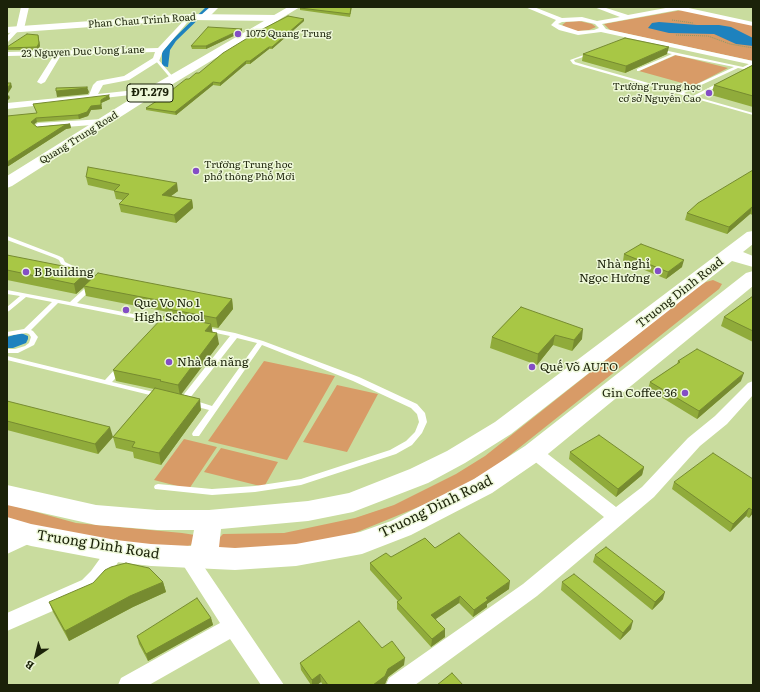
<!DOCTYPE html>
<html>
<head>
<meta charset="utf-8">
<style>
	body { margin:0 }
	#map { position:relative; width:760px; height:692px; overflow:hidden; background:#c9dc9e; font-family:Literata,serif }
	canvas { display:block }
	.frame { position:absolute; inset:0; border:8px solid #1b2209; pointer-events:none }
	.north { position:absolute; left:16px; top:636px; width:40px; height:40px; -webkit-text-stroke:3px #eef8d9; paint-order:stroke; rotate:215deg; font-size:11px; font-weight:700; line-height:16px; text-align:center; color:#1b2209 }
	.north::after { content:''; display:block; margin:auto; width:14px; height:18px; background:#1b2209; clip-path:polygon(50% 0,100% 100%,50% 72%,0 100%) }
</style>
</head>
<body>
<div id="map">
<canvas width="760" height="692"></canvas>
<div class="frame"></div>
<div class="north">B</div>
</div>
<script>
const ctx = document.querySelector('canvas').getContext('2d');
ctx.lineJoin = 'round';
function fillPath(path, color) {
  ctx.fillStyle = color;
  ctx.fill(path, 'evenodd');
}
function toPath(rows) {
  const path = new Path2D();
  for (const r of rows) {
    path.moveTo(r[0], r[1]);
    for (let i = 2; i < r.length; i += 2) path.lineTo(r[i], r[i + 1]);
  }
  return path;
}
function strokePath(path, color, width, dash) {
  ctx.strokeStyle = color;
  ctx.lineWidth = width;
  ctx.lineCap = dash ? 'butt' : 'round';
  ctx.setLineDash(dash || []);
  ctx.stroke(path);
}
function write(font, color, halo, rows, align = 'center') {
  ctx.font = font + ' Literata,serif';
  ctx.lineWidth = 3;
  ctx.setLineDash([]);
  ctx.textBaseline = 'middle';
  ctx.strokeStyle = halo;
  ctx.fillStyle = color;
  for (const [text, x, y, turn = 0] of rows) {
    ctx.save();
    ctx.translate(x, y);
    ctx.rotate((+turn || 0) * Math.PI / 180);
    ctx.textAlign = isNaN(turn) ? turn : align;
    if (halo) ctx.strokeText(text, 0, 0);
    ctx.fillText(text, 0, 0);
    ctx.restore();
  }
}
fillPath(toPath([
	[682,10,753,24,753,61,610,30,604,24],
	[579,21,592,24,596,27,589,30,578,31,570,30,562,25,566,22],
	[676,55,728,68,693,86,639,71],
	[713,280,722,284,719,289,495,467,443,497,345,537,289,547,218,550,218,539,223,534,284,533,355,518,394,505,456,474,485,456,695,289,706,282],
	[264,361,335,376,287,460,208,441],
	[337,385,378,394,347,452,303,442],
	[184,439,217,447,189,489,154,480],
	[221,448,278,462,264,487,204,472],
	[7,504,76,523,182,533,195,535,196,539,191,545,184,547,125,545,7,521]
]), '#d89b67');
fillPath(toPath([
	[206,7,211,7,176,41,170,50,168,67,162,66,162,52,172,40],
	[659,22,697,25,719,25,731,27,753,38,753,46,736,44,714,34,669,33,648,28,652,23],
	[21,333,28,336,28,339,26,343,13,348,7,348,7,337]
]), '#1e82be');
strokePath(toPath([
	[672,20,693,23],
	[676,35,708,36,730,44,753,48]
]), '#899867', 1, [1, 1]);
fillPath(toPath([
	[659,49,743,67,753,62,753,65,747,68,753,69,753,71,738,68,684,93,693,96,720,82,722,82,722,84,697,97,753,113,753,115,573,64,570,60,592,52,592,54,574,60,575,62,585,65,680,92,734,67,675,55,639,71,637,71,637,69,672,54,658,51,657,50,659,49],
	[155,58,157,58,174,78,174,80,172,80,155,60,155,58],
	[7,236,59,256,63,258,65,262,100,279,101,280,100,281,77,303,164,320,167,322,163,326,161,327,158,325,159,323,58,303,31,330,33,331,38,337,34,345,18,353,7,353,7,349,15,349,25,346,29,343,31,337,29,334,26,333,7,336,7,332,24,329,52,302,26,297,9,311,7,312,7,307,20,296,7,294,7,290,70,302,94,280,61,264,59,260,55,258,7,240,7,236],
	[204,327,235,333,263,341,359,377,417,404,425,413,427,422,422,433,412,445,396,454,301,485,255,492,212,495,155,489,154,487,155,485,158,484,212,489,255,486,301,479,390,450,406,441,415,432,419,422,417,414,411,408,353,381,262,345,199,436,193,436,192,434,193,432,209,410,190,405,189,403,190,401,193,400,212,406,257,343,237,338,186,403,180,403,177,402,176,400,177,398,181,398,230,336,202,330,201,329,202,328,204,327],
	[7,356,105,380,117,367,120,367,124,369,112,382,158,393,162,395,158,397,7,360,7,356]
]), '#fff');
fillPath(toPath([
	[525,7,534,7,562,18,582,17,597,21,620,17,594,7,603,7,628,15,671,7,684,7,753,22,753,26,678,10,602,24,606,29,753,61,753,65,601,32,578,35,559,30,551,25,556,20,525,7],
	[582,21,595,24,599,28,594,30,578,31,558,24,562,22,582,21],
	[189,15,192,17,163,51,159,61,129,80,103,85,98,94,154,88,157,88,157,92,7,109,7,103,89,95,93,85,97,81,124,76,153,58,155,52,61,55,45,82,41,84,37,82,54,55,7,56,7,52,158,48,189,15],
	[14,29,19,30,7,43,7,36,14,29],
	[103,119,106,120,106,124,38,129,34,126,38,123,103,119],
	[753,381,753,395,727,424,700,446,654,497,537,596,415,685,386,685,389,678,523,584,604,517,528,456,526,452,528,448,534,446,540,448,616,507,642,487,688,438,715,416,748,383,753,381],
	[31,528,37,530,40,535,37,540,7,554,7,539,31,528],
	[116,544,123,546,125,551,105,583,96,592,7,631,7,613,82,580,91,571,109,546,116,544],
	[187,549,194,552,284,685,261,685,230,639,149,685,118,685,121,678,220,623,178,557,180,552,187,549]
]), '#fff');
fillPath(toPath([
	[21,7,29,7,24,29,20,31,16,29,21,7],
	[210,7,219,7,207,19,201,19,201,15,210,7]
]), '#fff');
fillPath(toPath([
	[189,14,277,15,281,18,277,21,189,20,7,33,7,27,189,14]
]), '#fff');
fillPath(toPath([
	[288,7,300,7,158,93,12,186,7,188,7,176,150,87,288,7],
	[753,231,753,244,743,252,753,256,753,267,732,261,511,434,465,463,428,483,353,512,308,521,221,529,219,547,235,548,296,544,360,532,391,521,474,479,525,446,746,273,753,271,753,286,543,458,492,493,411,535,362,554,296,566,235,570,151,566,116,562,31,546,7,539,7,517,31,524,116,540,151,544,191,546,194,530,157,530,96,525,7,505,7,485,96,505,157,510,209,510,308,501,349,493,410,469,447,451,495,422,747,232,753,231]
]), '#fff');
fillPath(toPath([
	[302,7,352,7,350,17,300,10,300,8],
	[304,21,272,49,269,49,250,64,246,64,220,86,213,85,176,115,146,110,146,108,163,97,189,79,199,73],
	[242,32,206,49,192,49,191,46],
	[38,35,40,46,37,50,7,50,7,47],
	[583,54,667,54,625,73,582,61],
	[753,65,753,107,711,95,714,85],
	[110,99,101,103,102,109,91,110,88,116,79,119,37,122,34,124,37,127,70,124,71,128,66,129,7,167,37,113,33,104],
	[753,170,753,215,750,214,727,234,685,220,687,213],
	[86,177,178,191,171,196,192,200,193,208,176,223,121,212,119,204,123,200,116,199,114,191,88,185],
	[624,254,682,267,666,279,623,261],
	[7,255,90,280,232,299,233,309,218,328,212,327,212,332,219,344,181,394,201,410,161,465,134,458,133,452,116,448,113,437,154,389,116,381,113,370,169,316,168,312,86,296,84,287,76,294,7,280],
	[753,296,753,342,721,326,724,317],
	[521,307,582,339,572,351,553,345,537,365,490,348,492,337],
	[678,361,741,381,697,419,648,389,650,382,677,364],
	[7,401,113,437,98,454,7,430],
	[570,452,644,467,642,475,616,497,569,459],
	[753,479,753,513,749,518,746,516,730,532,672,489,674,482],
	[435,548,509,589,487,604,487,607,473,617,459,603,436,619,445,637,431,647,397,609,397,602,398,601,370,570,370,563,391,557],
	[595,555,663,599,652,610,593,562],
	[163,582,166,592,133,607,69,641,53,612,49,602],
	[562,582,631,629,620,640,561,590],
	[211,618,213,625,148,661,139,644,137,636],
	[382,648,404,665,388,677,385,684,383,685,323,685,321,682,317,685,311,685,301,670,300,663]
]), '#90ab3b');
fillPath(toPath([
	[304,19,304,21,272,49,272,47],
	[242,29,242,32,206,49,206,46],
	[38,35,40,46,37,50,37,47],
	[269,47,269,49,250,64,250,61],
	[669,47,667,54,625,73,626,66],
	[246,61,246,64,220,86,220,83],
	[213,82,213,85,176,115,175,112],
	[11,83,12,87,7,95,7,89],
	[87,87,89,92,88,94,57,97,56,91],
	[9,95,10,98,7,101,7,97],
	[109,95,110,99,101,103,102,109,91,110,88,116,79,119,78,115,101,100],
	[36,118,37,122,32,126,31,122],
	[70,124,71,128,66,129,7,167,7,162,65,125],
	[177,183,178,191,163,202,162,195],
	[192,200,193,208,176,223,174,215],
	[752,207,750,214,727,234,729,227],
	[684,260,682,267,666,279,668,272],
	[88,271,91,281,84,286,84,287,76,294,74,284],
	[232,299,233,309,218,328,216,318],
	[211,324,213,334,205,331],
	[583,329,582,339,572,351,574,340],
	[217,333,219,344,180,396,178,385],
	[555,335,553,345,537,365,538,354],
	[744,373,741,381,697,419,699,411],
	[200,399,201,410,161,465,159,453],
	[110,427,113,437,98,454,95,444],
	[644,467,642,475,616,497,618,489],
	[749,508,746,516,730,532,733,524],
	[753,509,753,513,749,518,752,510],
	[510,581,509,589,487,604,487,607,473,617,474,610,486,598],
	[163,582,166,592,133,607,69,641,65,631,130,596],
	[665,592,663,599,652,610,655,602],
	[460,596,459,603,431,622,431,615],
	[211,618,213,625,148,661,146,654],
	[633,621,631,629,620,640,623,633],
	[445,629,445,637,431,647,432,639],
	[405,658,404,665,388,677,385,684,383,685,373,685,388,669],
	[320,674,321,682,317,685,312,685,312,680]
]), '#768b30');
const building = toPath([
	[302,7,351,7,350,14,300,8,302,7],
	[288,16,304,19,272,47,269,47,250,61,246,61,220,83,213,82,175,112,146,108,163,97,186,79,189,79,196,73,199,73,223,53,259,31,288,16],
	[208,27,242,29,206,46,191,46,208,27],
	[27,34,38,35,39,43,37,47,7,48,7,47,27,34],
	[625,38,669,47,626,66,583,54,625,38],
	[753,65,753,96,714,85,753,65],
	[7,83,11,83,7,89,7,83],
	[87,87,87,88,56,91,56,88,87,87],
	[109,95,101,100,101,105,91,106,87,112,78,115,36,118,31,122,37,127,70,124,65,125,7,162,7,116,37,113,33,104,109,95],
	[88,167,177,183,162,195,192,200,174,215,119,204,129,194,114,191,120,185,86,177,88,167],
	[753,170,753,208,752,207,729,227,687,213,698,203,753,170],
	[641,244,684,260,668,272,624,254,641,244],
	[7,255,88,271,74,284,7,270,7,255],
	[98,273,232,299,216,318,168,309,173,303,84,286,98,273],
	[753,296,753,331,724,317,753,296],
	[521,307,583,329,574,340,555,335,538,354,492,337,521,307],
	[165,315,211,324,205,331,217,333,178,385,160,381,161,380,113,370,165,315],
	[697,349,744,373,699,411,650,382,680,362,678,361,697,349],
	[155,388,200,399,159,453,132,447,135,442,113,437,155,388],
	[7,401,110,427,95,444,7,421,7,401],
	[599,435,644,467,618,489,570,452,599,435],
	[713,453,753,479,753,509,752,510,749,508,733,524,674,482,713,453],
	[459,533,510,581,486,598,488,600,474,610,460,596,431,615,445,629,432,639,397,602,402,598,370,563,386,553,391,557,425,538,435,548,459,533],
	[606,547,665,592,655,602,595,555,606,547],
	[126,563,149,568,163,582,130,596,65,631,49,602,93,583,105,570,111,567,126,563],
	[574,574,633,621,623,633,562,582,574,574],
	[197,598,211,618,146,654,137,636,197,598],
	[359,621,382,648,392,641,405,658,388,669,385,676,373,685,328,685,320,674,312,680,300,663,359,621],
	[452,673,463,685,437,685,452,673]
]);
fillPath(building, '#a8c745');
strokePath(building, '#768b30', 1);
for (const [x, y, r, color] of [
	[238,34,4,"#844ec5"],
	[709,93,4,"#844ec5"],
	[196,171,4,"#844ec5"],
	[658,271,4,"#844ec5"],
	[26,272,4,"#844ec5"],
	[126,310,4,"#844ec5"],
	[169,362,4,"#844ec5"],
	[532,367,4,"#844ec5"],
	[685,393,4,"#844ec5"]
]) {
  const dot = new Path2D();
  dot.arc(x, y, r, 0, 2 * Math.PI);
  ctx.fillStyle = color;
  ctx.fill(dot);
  strokePath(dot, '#eef8d9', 1.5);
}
write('10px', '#1b2209', '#eef8d9', [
	["Phan Chau Trinh Road",142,21,-4],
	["23 Nguyen Duc Uong Lane",83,52,-2],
	["Quang Trung Road",79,138,-32]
]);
write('10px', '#1b2209', '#eef8d9', [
	["1075 Quang Trung",246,34],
	["Trường Trung học",701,87,"right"],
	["cơ sở Nguyễn Cao",701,99,"right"],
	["Trường Trung học",204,165],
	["phổ thông Phố Mới",204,177]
], 'left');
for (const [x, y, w] of [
	[150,93,46]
]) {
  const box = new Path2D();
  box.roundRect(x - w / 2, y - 9, w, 18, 3);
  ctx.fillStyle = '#eef8d9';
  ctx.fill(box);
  strokePath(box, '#1b2209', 1);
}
write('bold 11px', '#1b2209', null, [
	["ĐT.279",150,93]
]);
write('12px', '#1b2209', '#eef8d9', [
	["Nhà nghỉ",650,264,"right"],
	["Ngọc Hương",650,278,"right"],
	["B Building",34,272],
	["Que Vo No 1",134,303],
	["High School",134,317],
	["Nhà đa năng",177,362],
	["Quế Võ AUTO",540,367],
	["Gin Coffee 36",677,393,"right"]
], 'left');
write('12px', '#1b2209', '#eef8d9', [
	["Truong Dinh Road",680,293,-38]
]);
write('14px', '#1b2209', '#eef8d9', [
	["Truong Dinh Road",436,507,-26],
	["Truong Dinh Road",98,545,9]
]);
</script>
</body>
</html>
